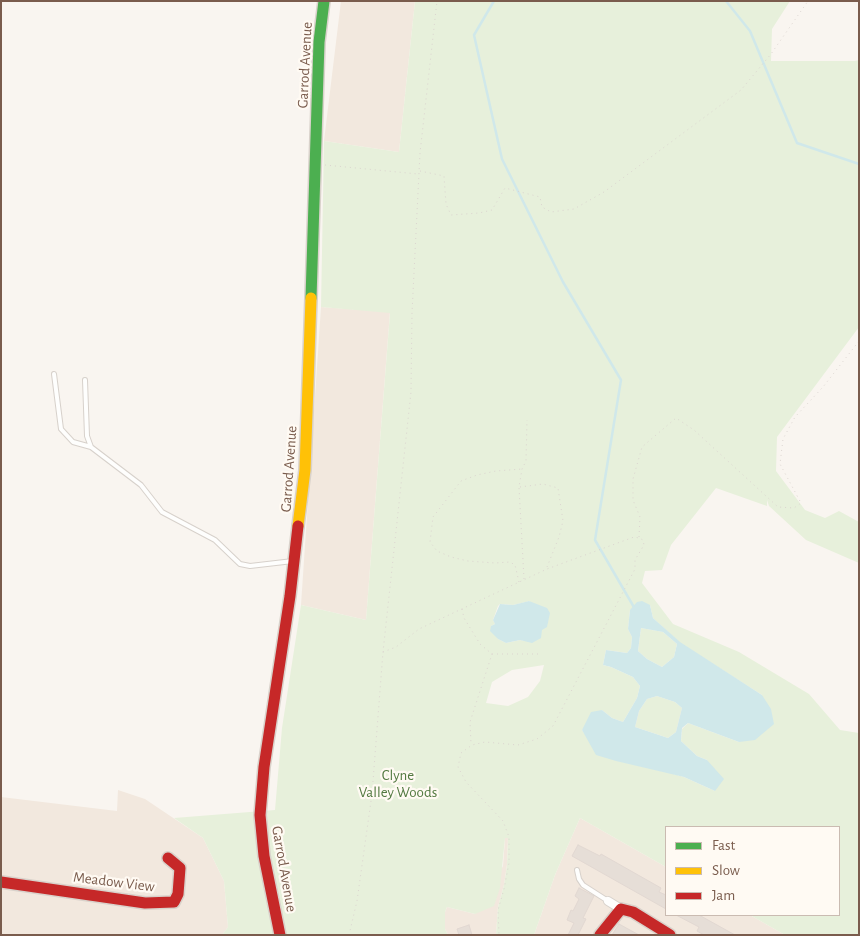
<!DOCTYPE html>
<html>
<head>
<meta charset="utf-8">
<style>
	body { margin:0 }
	#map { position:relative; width:860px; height:936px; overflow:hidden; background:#f9f5f0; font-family:"Alegreya Sans",sans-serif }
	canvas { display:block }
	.frame { position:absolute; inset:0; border:2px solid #7a5c4d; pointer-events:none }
	.legend { position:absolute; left:665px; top:826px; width:175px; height:90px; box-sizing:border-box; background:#fffaf3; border:1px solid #cabbb1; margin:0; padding:6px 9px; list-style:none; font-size:15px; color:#7a5c4d }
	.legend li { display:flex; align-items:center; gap:10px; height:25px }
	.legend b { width:25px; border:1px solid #cabbb1 }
</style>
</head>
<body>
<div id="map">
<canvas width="860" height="936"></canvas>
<div class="frame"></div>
<ul class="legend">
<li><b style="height:6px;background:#4caf50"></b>Fast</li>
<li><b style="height:6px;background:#ffc107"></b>Slow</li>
<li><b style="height:6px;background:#c62828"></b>Jam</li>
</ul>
</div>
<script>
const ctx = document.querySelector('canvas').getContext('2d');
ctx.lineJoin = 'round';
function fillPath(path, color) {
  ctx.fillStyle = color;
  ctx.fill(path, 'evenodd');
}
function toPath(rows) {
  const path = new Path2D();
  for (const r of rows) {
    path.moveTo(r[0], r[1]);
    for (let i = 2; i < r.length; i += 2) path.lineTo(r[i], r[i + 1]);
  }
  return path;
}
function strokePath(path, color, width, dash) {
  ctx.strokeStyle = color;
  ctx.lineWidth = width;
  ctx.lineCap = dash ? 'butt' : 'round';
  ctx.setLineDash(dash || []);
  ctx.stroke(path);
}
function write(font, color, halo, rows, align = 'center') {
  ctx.font = font + ' "Alegreya Sans",sans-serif';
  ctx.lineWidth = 4.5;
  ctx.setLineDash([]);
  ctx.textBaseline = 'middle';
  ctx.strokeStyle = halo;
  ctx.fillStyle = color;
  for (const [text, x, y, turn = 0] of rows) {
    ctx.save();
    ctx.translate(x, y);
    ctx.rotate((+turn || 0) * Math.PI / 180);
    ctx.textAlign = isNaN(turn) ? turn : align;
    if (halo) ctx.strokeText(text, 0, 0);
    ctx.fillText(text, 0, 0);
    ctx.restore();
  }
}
fillPath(toPath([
	[341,1,415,1,399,152,324,141],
	[321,307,390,312,366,620,301,605],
	[118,790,145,799,203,838,224,881,228,927,222,935,1,935,1,797,117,811],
	[580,818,666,867,666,915,750,915,785,935,534,935,555,875],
	[505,838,508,838,507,865,504,885,498,907,496,935,448,935,445,929,445,912,447,907,475,914,503,866]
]), '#f2e8de');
fillPath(toPath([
	[415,1,790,1,772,29,771,61,855,61,859,60,859,327,777,437,776,471,805,510,825,518,839,511,859,522,859,563,806,540,769,506,767,500,767,506,716,488,671,545,662,570,645,571,642,583,673,624,739,652,809,694,840,730,859,733,859,935,785,935,750,915,839,915,839,827,666,827,666,867,580,818,555,875,534,935,496,935,498,907,504,885,507,865,508,838,505,838,500,888,494,906,475,914,447,907,445,912,445,929,448,935,222,935,228,927,224,881,203,838,174,818,275,810,282,728,301,605,366,620,390,313,321,307,324,141,399,152],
	[530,601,532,642,520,640,506,643,498,639,491,626,495,624,493,620,498,606,500,604,513,605],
	[650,605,653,618,680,643,762,695,739,742,688,723,682,729,681,741,697,756,707,760,715,791,684,777,660,770,589,740,582,730,602,710,612,718,623,722,637,698,640,686,633,677,611,667,603,665,606,650,627,653,631,648,632,637,628,629,630,610],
	[544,665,540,681,528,697,508,706,486,703,492,682,512,670],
	[641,628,663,632,677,644,674,657,662,667,647,659,638,651],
	[657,696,675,702,682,708,676,732,668,738,635,727,639,711,647,699]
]), '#e7f0db');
fillPath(toPath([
	[529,601,547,608,550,613,547,627,542,630,541,638,532,643,520,640,506,643,498,639,490,631,491,626,495,624,493,620,500,604,513,605],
	[642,601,650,605,653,618,680,642,762,695,771,709,774,724,755,740,739,742,688,723,682,728,681,741,697,756,707,760,724,779,715,791,684,777,616,761,596,755,582,730,591,712,602,710,612,718,623,722,637,698,640,686,633,677,611,667,603,665,606,650,627,653,631,648,632,637,628,629,630,610,637,602],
	[641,628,663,632,677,644,674,657,662,667,647,659,638,651],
	[657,696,675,702,682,708,676,732,668,738,635,727,639,711,647,699]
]), '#d0e8ea');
strokePath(toPath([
	[494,1,474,35,502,159,563,282,621,380,595,540,635,609],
	[726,1,750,31,797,143,859,164]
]), '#d0e8ea', 2.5);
const building = toPath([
	[578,845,600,856,601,854,661,888,659,892,666,895,666,909,572,856,578,845],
	[579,888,594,896,583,918,586,919,578,935,568,935,574,923,567,920,571,910,573,911,579,899,575,896,579,888],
	[676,915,699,915,735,935,704,935,697,931,699,927,676,915],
	[619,924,639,935,612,935,619,924],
	[469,925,472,935,459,935,457,929,469,925]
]);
fillPath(building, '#e6ded7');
strokePath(building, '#e2d8d2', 1);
const lane = toPath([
	[54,374,61,429,73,442,91,447],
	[85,380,87,436,91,447,141,485,162,512,215,540,240,564,250,566,293,561],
	[577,870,579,879,583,885,608,901]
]);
const street = toPath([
	[608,901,621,909]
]);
const fast = toPath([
	[311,298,319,42,324,1]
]);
const slow = toPath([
	[298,526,305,470,311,298]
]);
const jam = toPath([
	[1,882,145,903,174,902,178,894,180,868,168,858],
	[280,935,264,856,260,815,264,767,290,596,298,526],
	[600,935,621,909,633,912,670,935]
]);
strokePath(lane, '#d7d1cb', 6);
strokePath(street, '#d7d1cb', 10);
strokePath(fast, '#d9d2cb', 14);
strokePath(slow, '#d9d2cb', 14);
strokePath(jam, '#d9d2cb', 14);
strokePath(toPath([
	[325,165,418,174],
	[420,171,444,176,446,204,451,215,479,213,492,210,505,188,540,197,542,207,551,212,574,209,604,192,741,90,771,54,808,1],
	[520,487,543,484,558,488,563,521,559,537,547,567],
	[639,537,640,517,633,500,633,479,642,447,676,418,694,430,778,507,794,508,801,503,780,464,783,439,795,417,823,387,859,341],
	[524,579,519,487,522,469,526,461,527,420],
	[519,582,515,565,510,562,495,563,468,561,451,557,437,551,430,542,433,517,461,481,477,475,496,471,522,469],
	[462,609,464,618,480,644,492,654,470,722,471,744],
	[383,652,396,647,419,629,547,569,634,537,639,538,643,540,644,545,635,560,635,569,553,726,537,739,518,745,485,742,472,745,461,753,458,767,466,782,503,821,509,837,509,863,504,889,498,910,499,935],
	[492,654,541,654],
	[349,935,357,901,372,794,383,652,411,392,412,313,420,153,437,1]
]), '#dcd5d0', 1, [1, 4]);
strokePath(lane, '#fefefd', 4);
strokePath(street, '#fefefd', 8);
strokePath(fast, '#4caf50', 11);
strokePath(slow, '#ffc107', 11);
strokePath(jam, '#c62828', 11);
write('15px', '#7a5c4d', '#fffaf3', [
	["Garrod Avenue",305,65,-87],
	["Garrod Avenue",289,469,-86],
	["Garrod Avenue",284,869,80],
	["Meadow View",114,882,7]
]);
write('15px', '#537a41', '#fffaf3', [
	["Clyne",398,775],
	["Valley Woods",398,792]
]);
</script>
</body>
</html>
